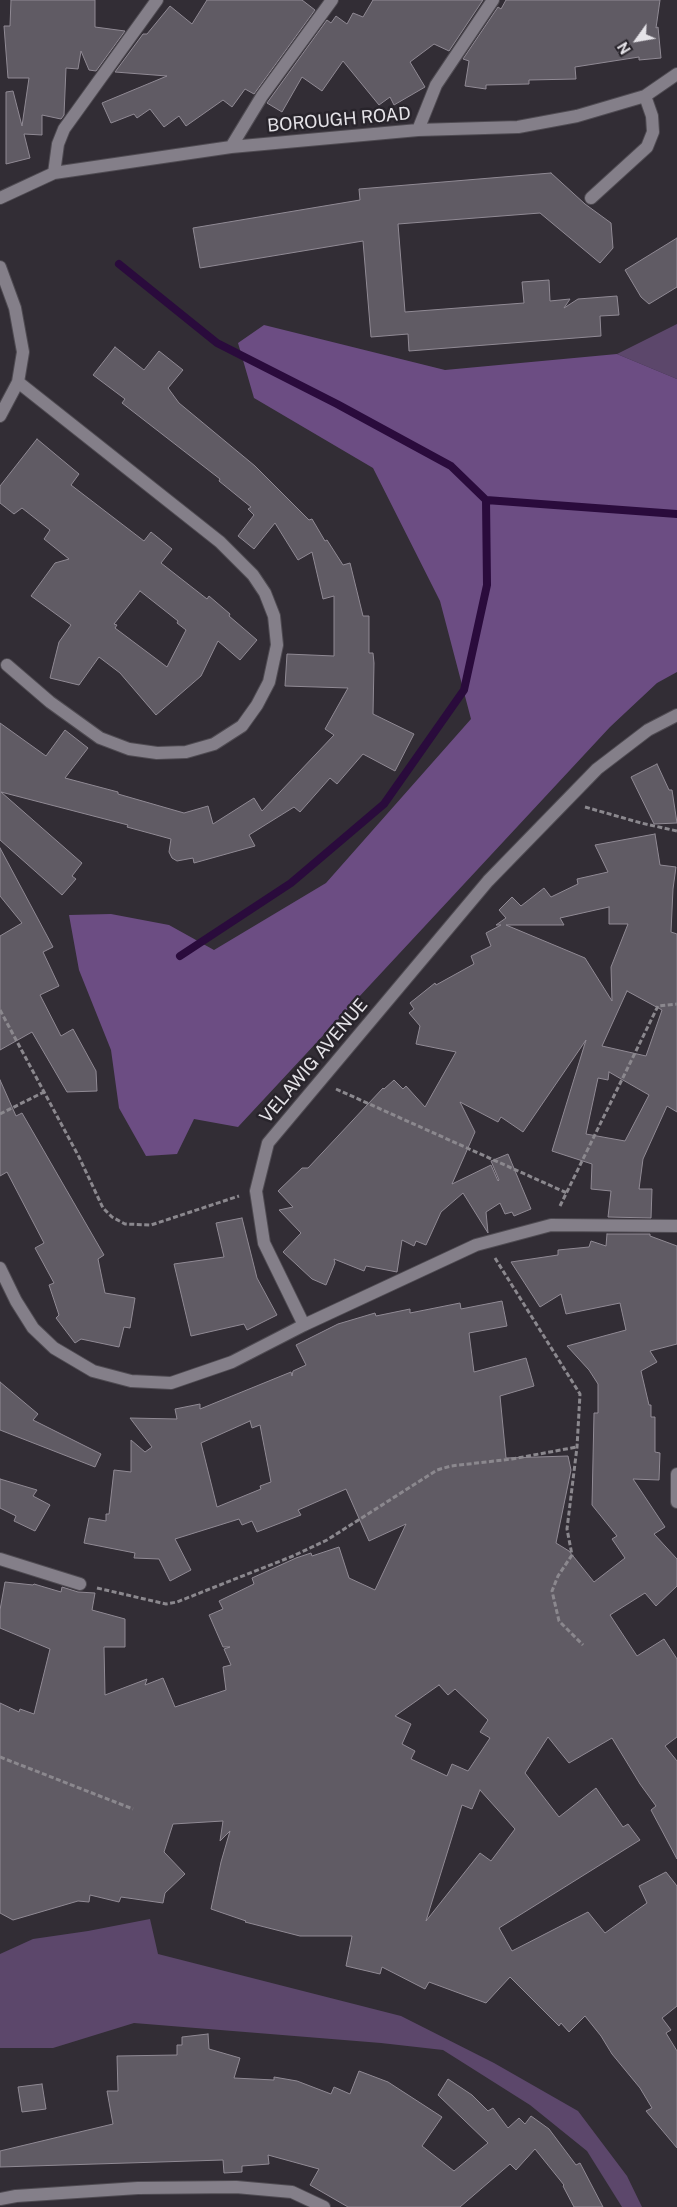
<!DOCTYPE html>
<html>
<head>
<meta charset="utf-8">
<style>
	body { margin:0 }
	#map { position:relative; width:677px; height:2207px; overflow:hidden; background:#322d35; font-family:"Public Sans",sans-serif }
	canvas { display:block }
	.north { position:absolute; left:612px; top:15px; width:50px; height:50px; -webkit-text-stroke:4px #28242b; paint-order:stroke; rotate:238deg; font-size:14px; font-weight:700; line-height:20px; text-align:center; color:#e5e3e8 }
	.north::after { content:''; display:block; margin:auto; width:18px; height:22px; background:#e5e3e8; clip-path:polygon(50% 0,100% 100%,50% 72%,0 100%) }
</style>
</head>
<body>
<div id="map">
<canvas width="677" height="2207"></canvas>
<div class="north">N</div>
</div>
<script>
const ctx = document.querySelector('canvas').getContext('2d');
ctx.lineJoin = 'round';
function fillPath(path, color) {
  ctx.fillStyle = color;
  ctx.fill(path, 'evenodd');
}
function toPath(rows) {
  const path = new Path2D();
  for (const r of rows) {
    path.moveTo(r[0], r[1]);
    for (let i = 2; i < r.length; i += 2) path.lineTo(r[i], r[i + 1]);
  }
  return path;
}
function strokePath(path, color, width, dash) {
  ctx.strokeStyle = color;
  ctx.lineWidth = width;
  ctx.lineCap = dash ? 'butt' : 'round';
  ctx.setLineDash(dash || []);
  ctx.stroke(path);
}
function write(font, color, halo, rows, align = 'center') {
  ctx.font = font + ' "Public Sans",sans-serif';
  ctx.lineWidth = 5;
  ctx.setLineDash([]);
  ctx.textBaseline = 'middle';
  ctx.strokeStyle = halo;
  ctx.fillStyle = color;
  for (const [text, x, y, turn = 0] of rows) {
    ctx.save();
    ctx.translate(x, y);
    ctx.rotate((+turn || 0) * Math.PI / 180);
    ctx.textAlign = isNaN(turn) ? turn : align;
    if (halo) ctx.strokeText(text, 0, 0);
    ctx.fillText(text, 0, 0);
    ctx.restore();
  }
}
fillPath(toPath([
	[677,324,677,379,617,354],
	[150,1919,158,1954,401,2016,494,2063,578,2111,627,2176,642,2207,622,2207,587,2151,530,2105,443,2050,381,2043,134,2023,53,2048,0,2048,0,1954,33,1939,88,1931]
]), '#5c476b');
fillPath(toPath([
	[264,325,445,370,617,354,677,379,677,672,657,683,610,727,238,1127,194,1119,177,1154,146,1156,119,1108,111,1050,79,970,69,915,111,914,169,925,214,950,326,883,471,719,440,601,373,468,254,398,238,343]
]), '#6c4d83');
strokePath(toPath([
	[119,264,217,343,337,404,451,466,486,500],
	[180,956,291,883,384,804,464,690,487,585,486,500,677,514]
]), '#2a0b3c', 8);
const building = toPath([
	[11,0,95,0,95,27,125,31,96,71,89,70,81,51,78,69,66,68,64,115,61,119,42,115,42,135,24,134,30,158,6,164,6,92,13,91,22,126,29,78,8,78,4,26,10,26,11,0],
	[207,0,302,0,315,10,254,94,245,89,232,107,223,100,186,126,179,116,164,127,150,109,137,118,134,114,111,123,102,103,167,76,115,72,143,34,147,34,170,6,192,24,207,0],
	[373,0,483,0,449,51,434,44,410,62,425,87,394,105,390,97,379,105,343,61,322,91,302,77,282,112,267,103,327,20,331,23,336,16,347,24,353,13,363,17,373,0],
	[506,0,660,0,656,28,658,27,661,58,639,60,639,57,575,67,576,79,529,80,529,84,486,85,486,89,465,86,469,61,463,59,498,7,501,9,506,0],
	[551,173,585,204,611,223,613,248,600,263,540,213,398,224,405,312,524,303,522,282,549,280,550,301,570,299,564,308,578,299,617,296,619,315,600,316,601,336,409,351,408,334,371,337,363,241,200,268,193,228,360,200,359,189,551,173],
	[677,238,677,287,649,304,641,297,625,270,677,238],
	[115,347,144,370,159,351,183,370,168,388,179,403,255,466,309,520,312,519,325,541,327,540,343,565,350,563,363,616,369,616,369,653,373,653,374,663,373,714,414,734,395,771,363,754,337,784,330,778,300,812,294,807,249,835,255,846,194,863,193,858,177,861,172,858,169,852,171,839,127,827,128,825,1,792,82,863,72,876,76,879,62,895,0,840,0,723,46,756,65,730,88,748,65,778,118,792,118,794,184,813,208,806,213,824,254,798,262,811,334,735,325,729,348,688,285,686,287,654,334,656,334,596,323,599,312,552,298,560,275,523,254,549,238,536,254,515,248,509,251,507,219,481,220,479,122,403,125,399,93,375,115,347],
	[37,439,79,474,71,485,144,541,151,532,172,549,161,563,207,599,209,596,230,614,229,616,257,640,240,660,218,641,201,676,156,715,120,673,99,657,79,685,50,678,59,642,71,625,31,596,55,563,69,559,44,539,50,530,22,508,14,514,0,503,0,486,37,439],
	[140,591,178,621,177,623,186,630,167,667,115,628,117,625,114,624,140,591],
	[657,764,669,790,672,790,677,823,654,824,631,777,657,764],
	[655,834,660,865,676,867,673,889,671,932,677,934,677,1112,667,1106,643,1159,639,1189,652,1189,651,1218,608,1217,611,1191,591,1189,592,1164,552,1151,586,1040,523,1132,501,1117,498,1122,460,1102,475,1132,452,1184,491,1165,498,1181,499,1180,491,1161,508,1154,531,1209,514,1216,512,1212,505,1214,500,1203,486,1212,488,1233,463,1193,441,1212,426,1245,416,1241,414,1246,402,1240,397,1272,366,1266,364,1271,334,1259,335,1263,326,1285,312,1279,283,1252,301,1233,279,1210,293,1207,278,1191,302,1168,308,1168,383,1088,384,1089,394,1080,403,1089,406,1086,425,1107,456,1052,416,1044,420,1026,409,1013,414,1009,410,1003,435,983,436,985,474,964,471,956,491,946,486,933,501,925,496,925,506,918,499,910,512,897,521,906,544,888,551,897,578,884,577,879,608,872,595,845,655,834],
	[609,907,609,924,628,924,611,967,612,1001,585,958,506,925,564,925,560,918,609,907],
	[627,991,662,1010,646,1056,602,1046,627,991],
	[609,1072,649,1095,625,1141,586,1134,598,1078,608,1080,609,1072],
	[0,848,53,947,43,952,59,986,40,995,61,1036,73,1029,96,1071,97,1091,67,1092,32,1032,0,1050,0,936,22,923,0,896,0,848],
	[0,1080,16,1116,22,1113,104,1255,98,1259,105,1293,135,1298,130,1328,124,1327,119,1347,81,1339,75,1343,56,1318,59,1315,49,1285,54,1283,35,1248,44,1243,7,1172,0,1176,0,1080],
	[242,1218,257,1278,277,1315,247,1330,244,1324,191,1336,174,1264,224,1257,216,1223,242,1218],
	[607,1234,650,1234,650,1236,677,1246,677,1344,650,1351,657,1362,641,1371,649,1405,651,1405,651,1417,655,1417,655,1452,660,1453,659,1480,633,1479,665,1527,654,1534,677,1559,677,1586,656,1606,645,1593,610,1615,637,1656,664,1639,677,1659,677,1737,665,1746,677,1761,677,1859,651,1810,656,1806,640,1784,612,1738,569,1763,548,1737,525,1773,559,1817,596,1788,623,1827,628,1824,640,1840,499,1928,512,1951,588,1912,605,1933,647,1903,639,1886,666,1872,677,1886,677,2006,662,2018,671,2030,666,2033,677,2051,677,2148,646,2111,652,2108,640,2088,612,2054,601,2036,585,2016,569,2032,561,2023,559,2026,510,1977,486,2003,429,1982,425,1989,382,1967,380,1974,346,1966,352,1936,300,1936,245,1922,246,1921,211,1909,221,1862,230,1831,220,1841,223,1821,173,1824,164,1852,185,1874,165,1893,163,1903,121,1897,119,1902,90,1895,89,1902,78,1901,13,1920,0,1913,0,1703,19,1712,20,1709,34,1714,50,1649,0,1628,0,1610,5,1582,33,1585,34,1584,61,1592,62,1587,78,1592,95,1593,92,1610,125,1619,125,1647,104,1647,105,1695,147,1679,145,1685,163,1678,175,1707,226,1690,223,1667,231,1665,224,1649,230,1647,223,1647,209,1615,223,1609,219,1601,254,1584,252,1578,296,1558,311,1553,312,1556,339,1547,349,1578,375,1590,406,1524,369,1541,346,1489,298,1510,301,1515,257,1532,252,1521,242,1525,239,1519,175,1539,191,1570,170,1581,159,1559,134,1558,135,1553,84,1543,89,1518,106,1521,106,1514,109,1514,114,1470,131,1472,131,1440,145,1452,152,1447,130,1418,177,1419,175,1409,200,1404,200,1409,291,1372,292,1376,293,1371,306,1365,296,1345,338,1324,375,1313,376,1316,410,1309,410,1313,460,1303,461,1309,502,1301,507,1326,469,1333,474,1372,526,1358,534,1386,500,1396,506,1458,568,1456,571,1470,556,1543,569,1551,594,1582,625,1558,612,1539,617,1536,592,1505,594,1413,598,1413,598,1384,589,1370,567,1346,626,1330,620,1303,566,1314,561,1294,540,1307,511,1262,558,1255,558,1250,589,1247,591,1241,606,1246,607,1234],
	[250,1421,252,1428,260,1425,271,1482,260,1486,261,1489,217,1507,201,1443,250,1421],
	[439,1685,448,1695,455,1689,488,1720,480,1732,490,1738,468,1771,452,1764,447,1776,411,1759,415,1751,402,1744,411,1724,395,1716,439,1685],
	[480,1790,515,1829,491,1861,480,1853,426,1921,462,1805,472,1809,480,1790],
	[0,1382,38,1414,33,1420,101,1454,95,1467,0,1430,0,1382],
	[0,1479,37,1490,33,1496,50,1505,35,1531,14,1521,16,1516,0,1508,0,1479],
	[208,2034,209,2049,240,2058,234,2078,274,2080,274,2077,297,2081,331,2094,334,2087,350,2094,359,2071,388,2082,442,2117,422,2146,454,2171,488,2143,438,2095,448,2079,472,2095,488,2111,493,2108,508,2128,519,2118,525,2124,531,2116,549,2129,576,2165,580,2163,603,2207,574,2207,563,2186,564,2185,535,2149,516,2170,510,2164,460,2207,348,2207,310,2185,319,2169,268,2155,269,2164,242,2166,242,2172,224,2173,223,2160,0,2167,0,2151,113,2124,107,2091,118,2091,117,2056,177,2055,177,2045,182,2045,182,2037,208,2034],
	[42,2084,46,2109,22,2112,18,2087,42,2084]
]);
fillPath(building, '#605b64');
strokePath(building, '#908a94', 1);
const minor = toPath([
	[418,130,436,85,493,0],
	[231,147,262,96,332,0],
	[54,173,58,144,64,129,157,0],
	[0,198,54,173,231,147,418,130,518,127,577,116,645,96,677,74],
	[591,198,647,147,653,132,652,116,645,96],
	[0,267,15,308,23,352,18,382,0,416],
	[7,665,50,702,100,738,129,749,157,753,186,752,214,744,242,726,257,705,269,682,277,645,274,616,265,593,253,575,220,542,18,382],
	[0,1268,16,1301,33,1328,54,1348,93,1371,131,1381,171,1383,232,1362,304,1325,264,1243,256,1191,268,1143,488,881,597,769,648,730,677,715],
	[304,1325,476,1245,551,1225,677,1226],
	[677,1474,677,1502],
	[0,1559,80,1584],
	[0,2199,16,2196,138,2188,236,2187,292,2192,324,2207]
]);
strokePath(minor, '#4f4b52', 14);
strokePath(toPath([
	[585,807,641,823,677,831],
	[0,1010,79,1157,103,1208,112,1217,125,1224,151,1225,239,1196],
	[336,1089,567,1193],
	[0,1114,44,1092],
	[560,1206,658,1006,677,1004],
	[495,1258,580,1394,577,1447,567,1529,572,1555,558,1576,552,1591,559,1621,583,1645],
	[97,1588,166,1604,177,1602,293,1556,327,1540,437,1470,451,1466,512,1459,577,1447],
	[0,1757,133,1809]
]), '#8b888e', 3, [5, 2.5]);
strokePath(minor, '#847f89', 12);
write('18px', '#e5e3e8', '#28242b', [
	["BOROUGH ROAD",339,120,-5],
	["VELAWIG AVENUE",314,1061,-50]
]);
</script>
</body>
</html>
